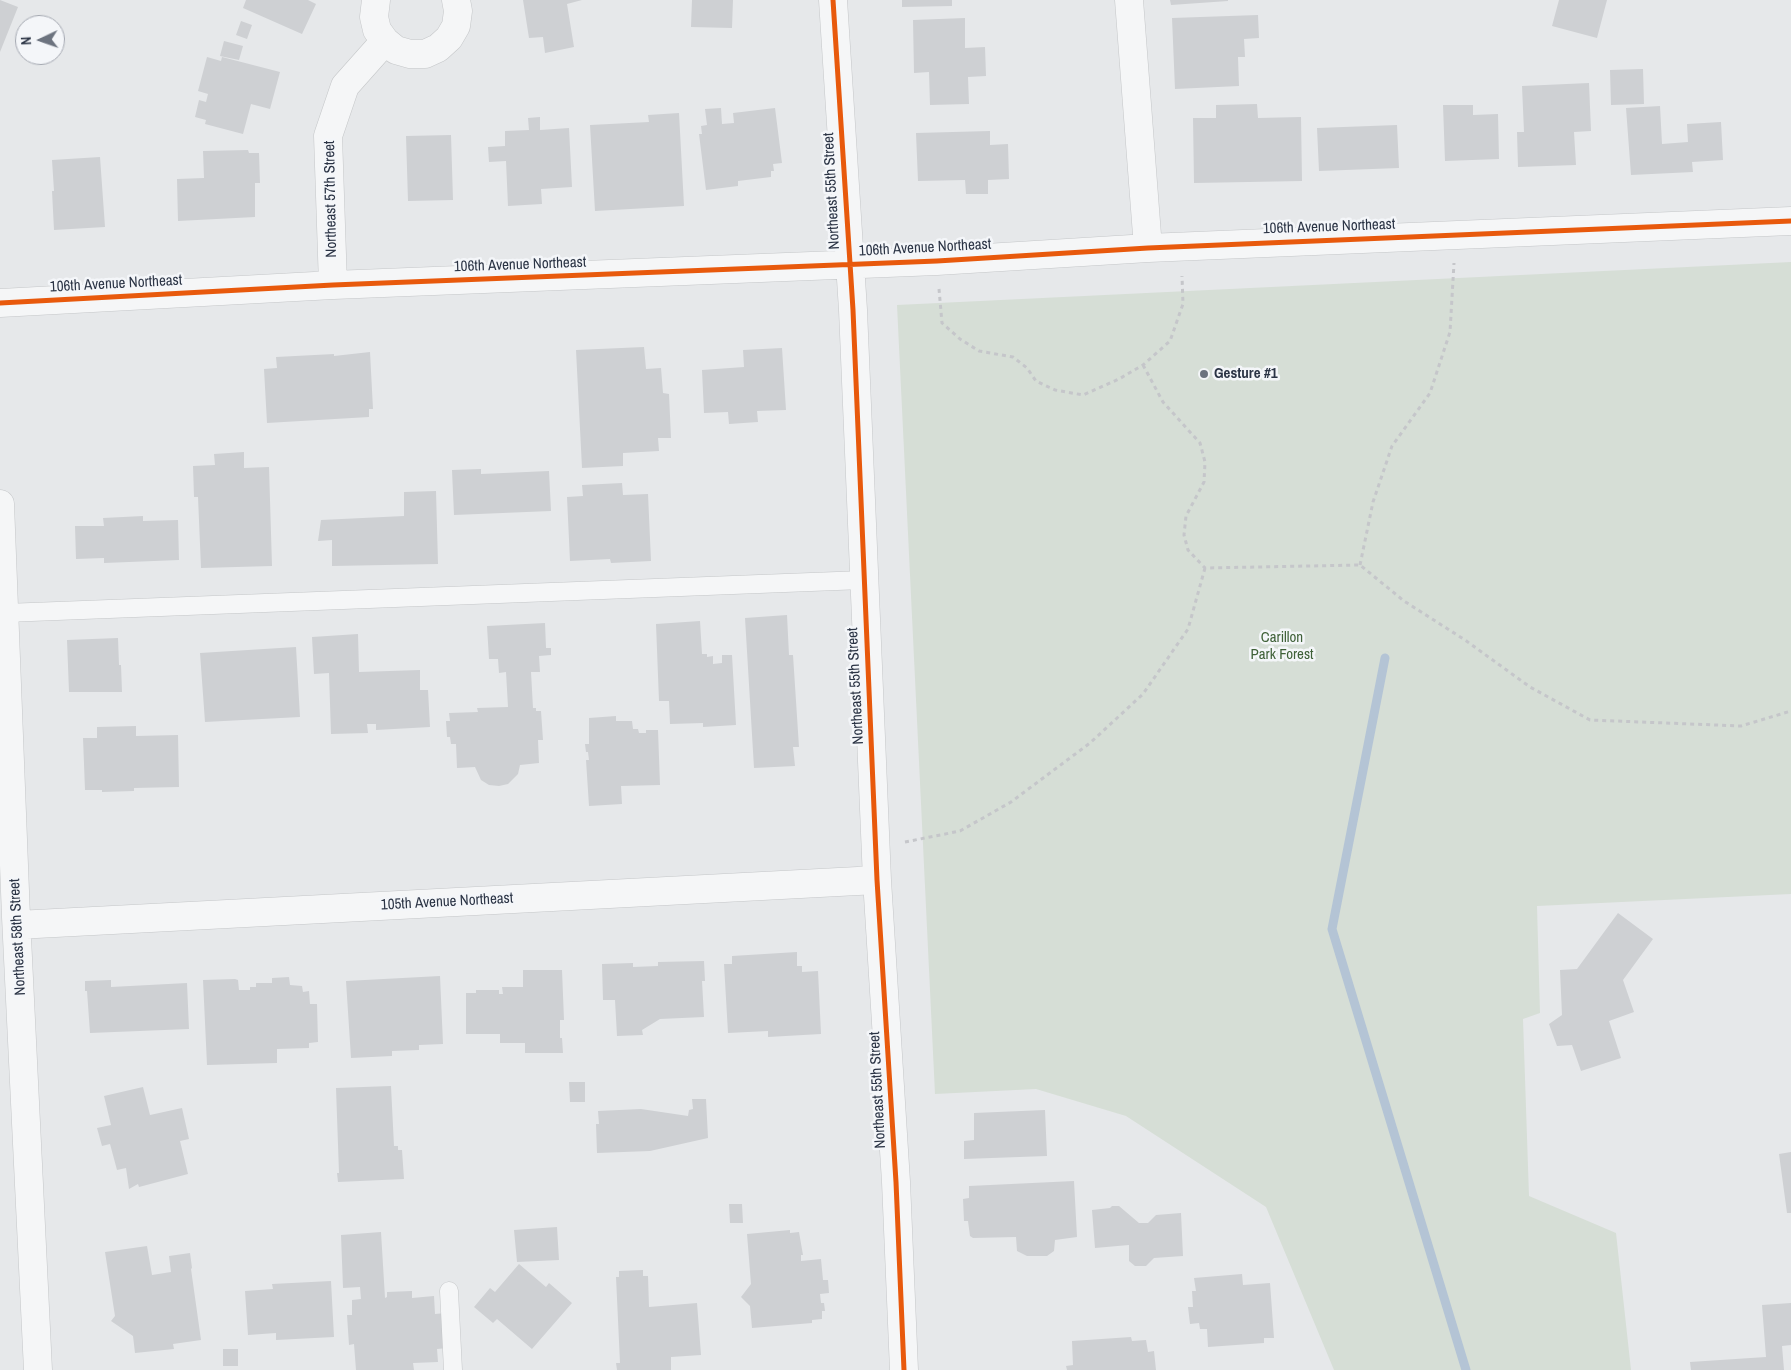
<!DOCTYPE html>
<html>
<head>
<meta charset="utf-8">
<style>
	body { margin:0 }
	#map { position:relative; width:1791px; height:1370px; overflow:hidden; background:#e6e8ea; font-family:"Archivo Narrow",sans-serif }
	canvas { display:block }
	.north { position:absolute; left:15px; top:15px; width:50px; height:50px; box-sizing:border-box; background:#f4f6f9; border:1px solid #a4a8b1; border-radius:50%; rotate:267deg; font-size:14px; font-weight:700; line-height:20px; text-align:center; color:#2b3445 }
	.north::after { content:''; display:block; margin:auto; width:18px; height:22px; background:#6c737f; clip-path:polygon(50% 0,100% 100%,50% 72%,0 100%) }
</style>
</head>
<body>
<div id="map">
<canvas width="1791" height="1370"></canvas>
<div class="north">N</div>
</div>
<script>
const ctx = document.querySelector('canvas').getContext('2d');
ctx.lineJoin = 'round';
function fillPath(path, color) {
  ctx.fillStyle = color;
  ctx.fill(path, 'evenodd');
}
function toPath(rows) {
  const path = new Path2D();
  for (const r of rows) {
    path.moveTo(r[0], r[1]);
    for (let i = 2; i < r.length; i += 2) path.lineTo(r[i], r[i + 1]);
  }
  return path;
}
function strokePath(path, color, width, dash) {
  ctx.strokeStyle = color;
  ctx.lineWidth = width;
  ctx.lineCap = dash ? 'butt' : 'round';
  ctx.setLineDash(dash || []);
  ctx.stroke(path);
}
function write(font, color, halo, rows, align = 'center') {
  ctx.font = font + ' "Archivo Narrow",sans-serif';
  ctx.lineWidth = 5;
  ctx.setLineDash([]);
  ctx.textBaseline = 'middle';
  ctx.strokeStyle = halo;
  ctx.fillStyle = color;
  for (const [text, x, y, turn = 0] of rows) {
    ctx.save();
    ctx.translate(x, y);
    ctx.rotate((+turn || 0) * Math.PI / 180);
    ctx.textAlign = isNaN(turn) ? turn : align;
    if (halo) ctx.strokeText(text, 0, 0);
    ctx.fillText(text, 0, 0);
    ctx.restore();
  }
}
fillPath(toPath([
	[1791,262,1791,894,1537,906,1540,1013,1523,1019,1529,1196,1616,1233,1631,1370,1334,1370,1266,1207,1126,1116,1036,1089,935,1094,897,305]
]), '#d6ded6');
strokePath(toPath([
	[1385,658,1332,929,1466,1370]
]), '#b4c4d5', 9);
fillPath(toPath([
	[0,0,18,7,0,52],
	[246,0,308,0,316,4,302,34,243,8],
	[523,0,582,0,567,4,574,47,545,53,543,37,529,38],
	[692,0,733,0,732,28,691,27],
	[902,0,952,0,952,6,902,7],
	[1170,0,1228,0,1228,1,1171,5],
	[1559,0,1607,0,1597,38,1552,26],
	[1258,15,1259,38,1244,39,1245,57,1238,57,1239,86,1175,89,1172,18],
	[965,18,965,48,985,47,986,76,968,77,969,104,930,105,929,72,914,73,913,20],
	[241,21,252,25,247,39,236,35],
	[224,41,243,46,239,60,220,56],
	[207,57,221,61,222,57,280,72,270,109,251,104,243,134,205,124,206,120,195,117,199,100,206,102,208,94,198,91],
	[1643,69,1644,104,1611,105,1610,70],
	[1589,83,1591,131,1574,132,1576,165,1518,167,1517,132,1524,132,1522,86],
	[1257,104,1258,118,1301,117,1302,181,1194,183,1193,118,1216,118,1216,105],
	[1443,105,1473,105,1473,115,1498,114,1499,159,1445,161],
	[1660,106,1662,144,1688,142,1687,124,1721,122,1723,160,1692,162,1693,172,1631,175,1626,108],
	[721,108,722,124,734,123,733,113,775,108,782,163,773,164,774,171,771,171,771,177,738,181,738,186,706,190,699,134,702,134,701,126,707,125,705,109],
	[679,113,684,206,595,211,590,125,649,122,648,115],
	[540,117,540,130,569,128,572,187,541,189,542,204,508,206,506,161,489,162,488,147,505,146,505,131,529,130,528,118],
	[1397,125,1399,168,1319,171,1317,128],
	[990,131,990,145,1008,144,1009,179,988,180,988,194,966,194,965,180,918,181,916,133],
	[451,135,453,200,408,201,406,136],
	[248,150,249,153,259,153,260,183,255,183,255,217,178,221,177,179,204,178,203,151],
	[100,157,105,227,54,230,52,191,54,191,52,160],
	[644,347,646,369,661,368,663,393,669,394,671,438,658,438,659,451,623,453,623,466,582,468,576,350],
	[782,348,786,410,757,411,758,422,729,424,728,412,704,413,702,370,744,367,743,350],
	[370,352,373,409,369,409,369,417,267,423,264,369,277,368,276,357,334,354,334,356],
	[244,452,244,468,269,467,272,566,201,568,198,497,194,497,193,466,215,465,214,454],
	[481,469,481,474,549,471,551,511,454,515,452,470],
	[622,483,623,495,648,494,651,561,611,563,610,559,570,561,567,497,583,496,582,485],
	[436,491,438,564,332,566,332,540,318,541,321,520,404,516,404,492],
	[143,516,143,521,178,520,179,560,104,563,104,558,76,559,75,526,104,526,103,518],
	[787,615,789,655,793,655,799,747,793,747,795,766,754,768,745,618],
	[700,621,702,654,707,654,707,657,713,656,713,664,722,663,722,655,732,655,736,725,703,727,703,723,670,724,669,701,659,701,656,624],
	[545,623,546,648,551,648,551,655,539,656,540,672,531,672,533,708,536,708,536,711,541,711,543,740,538,740,539,763,520,765,518,774,508,784,499,786,489,785,481,780,475,767,457,768,456,744,451,744,450,737,447,737,446,721,450,721,449,713,478,712,477,708,508,707,506,672,499,673,498,659,489,659,487,626],
	[358,634,359,672,420,670,420,690,428,690,430,727,376,730,376,724,367,724,368,733,331,734,329,673,314,674,312,637],
	[118,638,119,665,121,665,122,692,69,692,67,640],
	[296,647,300,717,205,722,200,653],
	[616,716,616,721,632,721,633,729,638,729,639,733,646,733,646,730,658,730,660,785,621,786,622,804,589,806,586,760,589,760,588,752,586,752,585,744,589,744,589,718],
	[136,726,136,736,178,735,179,787,134,788,134,791,102,792,102,790,85,790,83,738,97,738,97,727],
	[1618,913,1653,939,1623,980,1634,1012,1609,1021,1621,1058,1581,1071,1572,1045,1557,1046,1549,1024,1562,1015,1560,970,1577,969],
	[797,952,797,966,802,966,802,972,818,971,821,1034,768,1037,768,1031,728,1033,724,964,732,964,732,956],
	[704,961,705,981,702,981,704,1017,660,1019,642,1030,643,1035,617,1036,615,1000,603,1000,602,964,633,963,633,967,658,966,658,962],
	[523,970,562,970,564,1020,560,1020,560,1038,562,1038,563,1053,525,1053,525,1043,500,1043,500,1034,466,1034,466,993,476,993,476,990,499,990,499,994,503,994,502,987,523,987],
	[440,976,443,1044,419,1045,419,1050,392,1051,392,1056,351,1058,346,981],
	[289,977,290,985,302,986,303,992,309,991,310,1004,317,1004,318,1042,309,1043,309,1048,277,1049,277,1063,207,1065,203,980,235,979,238,980,239,990,250,990,250,987,256,987,256,983,272,983,272,978],
	[111,980,111,987,187,983,189,1029,90,1033,87,991,85,991,85,981],
	[569,1082,585,1082,585,1102,570,1102],
	[391,1086,394,1146,398,1146,398,1150,402,1150,404,1179,338,1182,337,1173,339,1173,336,1088],
	[143,1087,150,1115,182,1108,189,1139,180,1141,188,1174,139,1187,138,1184,129,1189,126,1168,117,1170,110,1144,102,1146,97,1128,111,1125,104,1096],
	[692,1099,706,1099,708,1138,650,1151,597,1153,596,1124,599,1124,598,1111,641,1109,688,1116,689,1110,693,1109],
	[1045,1110,1047,1156,964,1159,964,1141,974,1140,974,1113],
	[1791,1152,1791,1213,1787,1213,1779,1154],
	[1074,1181,1077,1237,1055,1240,1054,1251,1047,1256,1027,1256,1017,1251,1016,1237,973,1238,970,1236,968,1221,964,1221,963,1199,969,1198,969,1186],
	[729,1204,742,1204,743,1223,730,1223],
	[1112,1206,1119,1206,1139,1223,1148,1223,1156,1215,1181,1213,1183,1256,1154,1258,1146,1266,1135,1266,1129,1261,1129,1245,1095,1248,1092,1210,1110,1208],
	[557,1227,559,1260,517,1262,514,1230],
	[790,1230,790,1233,799,1232,803,1255,801,1255,801,1261,821,1259,823,1280,828,1280,829,1293,820,1294,821,1303,824,1303,825,1311,822,1311,822,1319,812,1320,812,1323,752,1328,750,1306,741,1297,751,1284,747,1234],
	[381,1232,385,1298,387,1297,387,1292,412,1291,412,1298,434,1296,435,1314,446,1313,448,1348,437,1349,438,1362,413,1363,414,1370,356,1370,354,1344,349,1345,347,1315,352,1315,352,1300,361,1299,360,1287,343,1288,341,1235],
	[147,1246,152,1275,171,1272,169,1256,190,1253,192,1268,191,1269,201,1340,173,1344,174,1349,135,1353,133,1336,111,1321,115,1316,105,1252],
	[519,1264,546,1287,549,1283,572,1303,532,1349,497,1319,493,1323,474,1307,490,1288,495,1292],
	[643,1270,643,1276,648,1276,649,1307,697,1303,701,1355,671,1357,671,1370,617,1370,616,1363,620,1363,616,1277,619,1277,619,1271],
	[1242,1274,1243,1285,1270,1283,1274,1338,1264,1338,1264,1343,1208,1347,1207,1329,1200,1329,1199,1323,1190,1324,1188,1307,1193,1307,1192,1291,1196,1291,1194,1278],
	[331,1281,334,1337,276,1340,276,1333,248,1335,245,1291,273,1289,272,1284],
	[1791,1303,1791,1345,1782,1346,1784,1370,1691,1370,1690,1362,1766,1357,1762,1305],
	[1131,1337,1132,1341,1146,1340,1148,1352,1154,1351,1156,1370,1067,1370,1066,1366,1073,1365,1072,1341],
	[223,1349,238,1349,238,1366,223,1366]
]), '#ced0d3');
const service = toPath([
	[5,613,863,580],
	[449,1291,453,1370]
]);
const minor = toPath([
	[376,0,374,17,377,30,385,41,396,50,410,54,425,54,438,48,449,38,456,26,458,11,456,0],
	[833,0,853,310,877,880,896,1182,904,1370],
	[1129,0,1148,248],
	[333,285,328,136,345,86,385,41],
	[0,303,333,285,937,261,1148,248,1791,221],
	[0,504,16,917,38,1370],
	[17,925,877,880]
]);
strokePath(service, '#c4c6c8', 19);
strokePath(minor, '#c4c6c8', 29);
strokePath(toPath([
	[939,289,942,323,960,339,979,351,1013,357,1027,368,1036,381,1055,390,1083,395,1119,379,1143,365,1170,341,1183,304,1182,276],
	[1143,365,1163,402,1200,443,1205,462,1204,482,1186,516,1184,535,1188,550,1205,568,1360,565,1404,601,1465,640,1530,687,1590,720,1741,726,1791,711],
	[1360,565,1373,502,1392,446,1430,393,1450,332,1454,263],
	[905,842,960,831,1011,802,1090,743,1143,694,1188,629,1205,568]
]), '#c5c6ca', 3, [4, 4]);
strokePath(service, '#f5f6f7', 18);
strokePath(minor, '#f5f6f7', 28);
strokePath(toPath([
	[833,0,853,310,877,880,896,1182,904,1370],
	[0,303,333,285,937,261,1148,248,1791,221]
]), '#e8590c', 5);
for (const [x, y, r, color] of [
	[1204,374,5,"#6c737f"]
]) {
  const dot = new Path2D();
  dot.arc(x, y, r, 0, 2 * Math.PI);
  ctx.fillStyle = color;
  ctx.fill(dot);
  strokePath(dot, '#f4f6f9', 2);
}
write('15px', '#2b3445', '#f4f6f9', [
	["Northeast 55th Street",832,191,-93],
	["Northeast 57th Street",331,199,-91],
	["106th Avenue Northeast",1329,227,-2],
	["106th Avenue Northeast",925,248,-3],
	["106th Avenue Northeast",520,265,-2],
	["106th Avenue Northeast",116,284,-3],
	["Northeast 55th Street",856,686,-93],
	["105th Avenue Northeast",447,902,-3],
	["Northeast 58th Street",18,937,-93],
	["Northeast 55th Street",878,1090,-93]
]);
write('bold 15px', '#2b3445', '#f4f6f9', [
	["Gesture #1",1214,374]
], 'left');
write('15px', '#3f6138', '#f4f6f9', [
	["Carillon",1282,638],
	["Park Forest",1282,655]
]);
</script>
</body>
</html>
